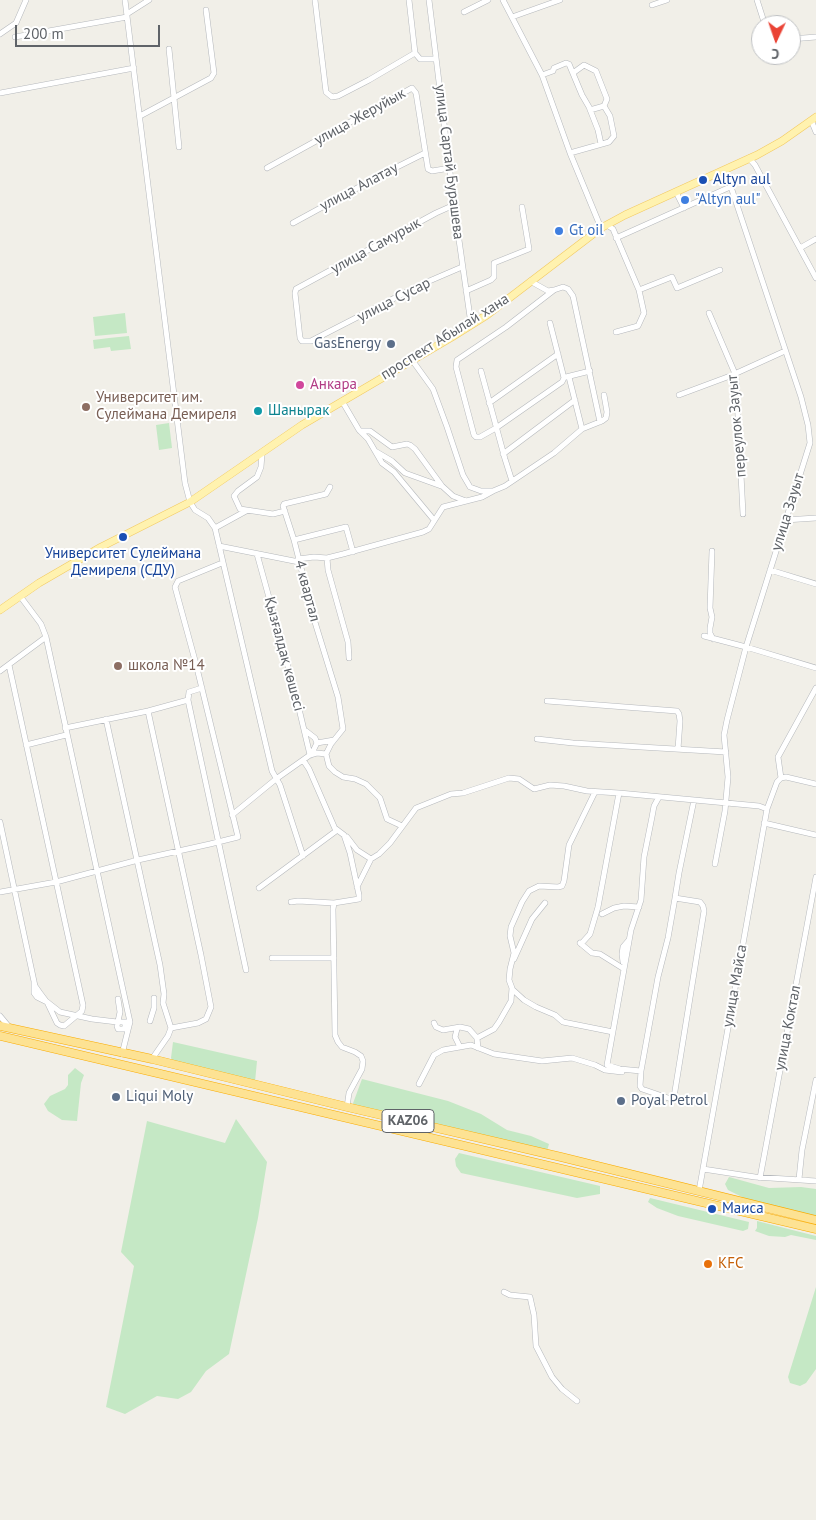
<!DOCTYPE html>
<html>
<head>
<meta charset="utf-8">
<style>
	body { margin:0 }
	#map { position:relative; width:816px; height:1520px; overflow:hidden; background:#f1efe8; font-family:"PT Sans",sans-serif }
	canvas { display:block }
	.north { position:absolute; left:751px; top:15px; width:50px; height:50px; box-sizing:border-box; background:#fff; border:1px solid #bfc1c3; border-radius:50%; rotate:183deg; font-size:14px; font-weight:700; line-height:20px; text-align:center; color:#5f6368 }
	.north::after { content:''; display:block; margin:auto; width:18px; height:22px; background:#ea4335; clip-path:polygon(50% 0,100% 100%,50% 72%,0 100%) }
	.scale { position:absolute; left:15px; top:25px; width:145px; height:22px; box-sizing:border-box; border:2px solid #5f6368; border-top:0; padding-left:6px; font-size:15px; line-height:18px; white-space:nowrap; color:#5f6368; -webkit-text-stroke:4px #fff; paint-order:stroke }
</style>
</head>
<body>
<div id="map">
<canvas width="816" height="1520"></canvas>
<div class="north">С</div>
<div class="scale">200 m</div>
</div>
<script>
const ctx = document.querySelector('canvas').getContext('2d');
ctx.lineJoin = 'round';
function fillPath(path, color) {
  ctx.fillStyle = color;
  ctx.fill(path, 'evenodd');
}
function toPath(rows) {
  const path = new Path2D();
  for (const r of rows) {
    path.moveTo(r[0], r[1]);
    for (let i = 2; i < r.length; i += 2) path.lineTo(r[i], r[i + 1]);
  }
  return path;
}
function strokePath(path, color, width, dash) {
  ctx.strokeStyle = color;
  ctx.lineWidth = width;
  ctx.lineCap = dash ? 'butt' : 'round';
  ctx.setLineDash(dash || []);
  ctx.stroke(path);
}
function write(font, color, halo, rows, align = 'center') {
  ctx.font = font + ' "PT Sans",sans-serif';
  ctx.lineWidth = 4;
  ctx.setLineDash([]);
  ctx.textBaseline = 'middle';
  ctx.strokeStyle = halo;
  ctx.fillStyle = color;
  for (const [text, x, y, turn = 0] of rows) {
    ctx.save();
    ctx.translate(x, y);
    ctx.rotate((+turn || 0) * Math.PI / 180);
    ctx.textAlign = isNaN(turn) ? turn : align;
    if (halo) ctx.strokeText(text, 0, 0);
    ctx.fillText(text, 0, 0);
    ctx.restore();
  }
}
fillPath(toPath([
	[125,313,127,333,95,336,93,317],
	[129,336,131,349,111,351,110,347,94,349,93,340,109,338,109,342,109,338],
	[169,423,172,448,159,450,156,425],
	[173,1042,257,1061,255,1082,173,1062,171,1058],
	[75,1068,84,1075,81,1083,77,1121,62,1120,48,1111,44,1104,50,1096,65,1089,68,1085,68,1075],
	[362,1079,448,1101,481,1114,507,1130,531,1136,549,1144,547,1151,352,1106],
	[236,1119,267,1162,258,1218,229,1354,206,1371,191,1392,178,1399,157,1396,125,1414,106,1407,134,1266,121,1252,147,1121,225,1143],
	[459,1153,600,1186,600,1194,577,1198,461,1173,456,1166,455,1159],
	[729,1177,769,1188,801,1187,816,1189,816,1216,750,1201,728,1190,725,1184],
	[650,1198,749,1222,748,1229,743,1231,678,1216,657,1208,648,1202],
	[757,1221,816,1236,816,1240,791,1235,785,1237,769,1236,755,1231,757,1228],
	[816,1287,816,1369,806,1383,800,1386,790,1383,788,1377]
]), '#c5e8c5');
const minor = toPath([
	[125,0,185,483,190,502,195,510,208,518,215,528,272,771,280,785,303,856],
	[315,0,326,92,332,97,338,96,369,80,415,53,409,0],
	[429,0,454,205,471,324],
	[503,0,542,75,570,153,601,228],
	[757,0,765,25],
	[652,5,667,0],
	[464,12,488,0],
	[127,14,149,0],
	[512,17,560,0],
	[0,34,16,23,26,0],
	[15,37,127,17],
	[791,39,816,37],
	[169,49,179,147],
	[415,53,420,59,435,59],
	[542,75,553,71,554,68,566,63,569,64,582,95,589,107,598,130,601,144],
	[0,93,134,68],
	[590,110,604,106],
	[140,116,211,78,214,73,206,10],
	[811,120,816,132],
	[570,153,609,142,614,136,610,116,604,106,607,99,596,71,584,65,573,73],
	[749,158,755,165,816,278],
	[267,168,412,88,416,93,428,169,432,171,450,168],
	[676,192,684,208],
	[454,205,436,213,296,289,295,293,300,338,302,341,311,341,420,285,462,267],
	[293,223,383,174,425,153],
	[607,225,613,229,639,290,644,313,638,326,616,332],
	[616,238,730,187],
	[800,248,816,239],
	[530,281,548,291,554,290],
	[639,290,672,277,677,288,720,270],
	[466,291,491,280,494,277,494,263,529,249,522,207],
	[709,313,736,376,743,514],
	[550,323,564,378,562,382,496,428,480,437,476,437,474,435,456,367,457,360,506,327,554,290,563,287,568,289,573,296,600,422],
	[412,360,433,389,447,427,463,475,470,487,481,491,493,491,505,486,554,453,582,429,602,421,606,418,607,412,604,395],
	[481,371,505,459,512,481],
	[566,377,590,371],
	[569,377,582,429],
	[679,395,730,376,785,351],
	[342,401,359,430,368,439,382,463,394,472,434,520],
	[489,403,558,354],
	[360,431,370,431,392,447,407,444,410,445,415,449,442,486,453,496,466,501],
	[375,451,392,461,405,473,441,486],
	[262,454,261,467,257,477,238,491,234,496,240,509,273,514,285,511],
	[503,454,575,400],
	[785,520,816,518],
	[215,528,246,511],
	[294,540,346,527,353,552],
	[219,546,299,562],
	[712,551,710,608,712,617,710,628,710,633,713,639],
	[257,554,295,692,310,755],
	[327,558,328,570,348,642,349,658],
	[298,559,314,557,327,558,343,554,423,532,429,529,443,507,482,497,493,491],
	[770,570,816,584],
	[20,596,41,624,46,637,130,1022,122,1054],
	[704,636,746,647,816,668],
	[9,665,83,1005,82,1011,64,1026,60,1025,57,1023,47,1002,37,997,34,993,34,981],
	[0,671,46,637],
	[188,700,246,970],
	[547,701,677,711,679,714,680,721,678,749],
	[148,711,201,955,211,1007,206,1019,198,1023,171,1028],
	[106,719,160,965,164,994,163,1003,171,1028,168,1036,152,1059],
	[65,728,148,711,188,700,189,692,202,688],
	[306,731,315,738,317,743],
	[537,739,573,743,726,752],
	[26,745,66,735],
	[326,754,329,766,335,772,343,777,355,779,366,784,380,798,387,819,402,826],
	[311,755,317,743,334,740],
	[781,778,778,757,816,688],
	[232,815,276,779,310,755,317,753,326,754,331,744,343,729,338,697,314,619,294,540,283,506,284,504,326,494,330,487],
	[0,822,35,986,40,993,46,1001,60,1012,92,1019,117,1022,130,1022],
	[764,823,816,835],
	[336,829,344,835,350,853,359,895,359,899,334,903,333,909,335,1035,338,1042,342,1047,355,1052,361,1056,363,1061,362,1069,349,1093,347,1107],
	[347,837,357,850,371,859,379,854,390,843,416,808,451,794,463,793,509,778,519,779,534,789,550,785,564,786,587,791,619,793],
	[715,864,725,811,728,777,724,735,727,720,746,647,810,443,808,425,801,397,725,169],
	[357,887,371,859],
	[259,888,336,831,309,769,303,760],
	[0,892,56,882,138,860,210,844,238,837,196,664,175,587,178,581,222,563],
	[675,898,700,902,703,906,704,911,674,1097,671,1099,642,1089,640,1086,641,1071,658,977,668,938,675,898,679,873,694,800],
	[291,902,298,901,334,903],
	[602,914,614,908,624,906,639,907],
	[580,943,592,953,600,954,624,969],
	[581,944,590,934,598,907,619,793,759,806,767,809],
	[272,958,334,958],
	[514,959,532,919,545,903],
	[623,962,622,954,623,947,629,940],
	[512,989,524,1000,536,1007,555,1015,563,1022,613,1032],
	[118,999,120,1012,117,1026,118,1029,125,1029,125,1022],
	[0,1016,10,1028],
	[150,1021,154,1008,154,998],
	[434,1023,436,1027,443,1030,460,1027,469,1029,477,1038],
	[457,1029,455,1037,460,1047],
	[478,1048,477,1038,494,1029,499,1022,511,1001,512,988,509,980,510,969,514,953,510,936,511,927,522,902,529,891,539,886,558,887,562,886,564,881,569,845,595,792],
	[641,1071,620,1069,607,1065,631,930,641,900,644,857,652,817,654,806,659,797],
	[419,1084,434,1055,443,1050,471,1045,494,1054,542,1061,572,1058,595,1065,605,1070,622,1072],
	[703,1169,755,1177,816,1181],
	[760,1178,816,877],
	[799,1179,802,1150,816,1080],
	[699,1191,767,809,777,782,781,778,786,777,816,784],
	[504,1292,510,1295,530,1297,534,1315,536,1346,552,1377,562,1389,577,1401]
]);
const major = toPath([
	[0,610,39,583,101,547,190,502,302,425,452,337,487,315,601,228,625,215,757,155,782,141,816,117]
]);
const highway = toPath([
	[0,1026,152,1059,347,1107,561,1157,816,1220],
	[0,1036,816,1229]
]);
strokePath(minor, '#b5b8bc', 6);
strokePath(major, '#f2c960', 8);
strokePath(highway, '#f9ab00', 9);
strokePath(minor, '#fff', 5);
strokePath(major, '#fff2af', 7);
strokePath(highway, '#fde293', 8);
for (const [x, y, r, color] of [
	[703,180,5,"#1a4fb4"],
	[685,200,5,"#3f7fe0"],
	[559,231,5,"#3f7fe0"],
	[391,344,5,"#5c6f8a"],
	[300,385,5,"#d1479c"],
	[86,407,5,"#8d6e63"],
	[258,411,5,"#0f9aa8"],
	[123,537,5,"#1a4fb4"],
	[118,666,5,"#8d6e63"],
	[116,1097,5,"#5c6f8a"],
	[621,1101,5,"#5c6f8a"],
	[712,1209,5,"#1a4fb4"],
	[708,1264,5,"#e8710a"]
]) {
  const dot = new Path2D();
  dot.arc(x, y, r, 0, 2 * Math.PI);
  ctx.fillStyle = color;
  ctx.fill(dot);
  strokePath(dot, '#fff', 2);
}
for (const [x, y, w] of [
	[408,1121,52]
]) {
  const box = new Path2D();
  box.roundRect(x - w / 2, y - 11.5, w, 23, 4);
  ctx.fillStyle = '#fff';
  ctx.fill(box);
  strokePath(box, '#5f6368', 1);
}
write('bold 14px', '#5f6368', null, [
	["KАZ06",408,1121]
]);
write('15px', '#5f6368', '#fff', [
	["улица Жеруйык",360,117,-29],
	["улица Сартай Бурашева",449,162,83],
	["улица Алатау",359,187,-28],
	["улица Самурык",376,246,-29],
	["улица Сусар",394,300,-27],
	["проспект Абылай хана",445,337,-32],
	["переулок Зауыт",737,426,-95],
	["улица Зауыт",788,512,-73],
	["4 квартал",307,591,75],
	["Қызғалдақ көшесі",284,654,75],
	["улица Майса",735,986,-80],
	["улица Коктал",788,1028,-79]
]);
write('15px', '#164399', '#fff', [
	["Altyn aul",713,180],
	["Университет Сулеймана",123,554,"center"],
	["Демиреля (СДУ)",123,571,"center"],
	["Маиса",722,1209]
], 'left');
write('15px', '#366cbe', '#fff', [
	["\"Altyn aul\"",695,200],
	["Gt oil",569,231]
], 'left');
write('15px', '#4e5e75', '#fff', [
	["GasEnergy",381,344,"right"],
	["Liqui Moly",126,1097],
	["Poyal Petrol",631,1101]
], 'left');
write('15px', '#b23c85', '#fff', [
	["Анкара",310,385]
], 'left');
write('15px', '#785e54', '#fff', [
	["Университет им.",96,398],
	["Сулеймана Демиреля",96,415],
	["школа №14",128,666]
], 'left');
write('15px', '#0d838f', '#fff', [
	["Шанырак",268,411]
], 'left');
write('15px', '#c56008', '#fff', [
	["KFC",718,1264]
], 'left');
</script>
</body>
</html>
